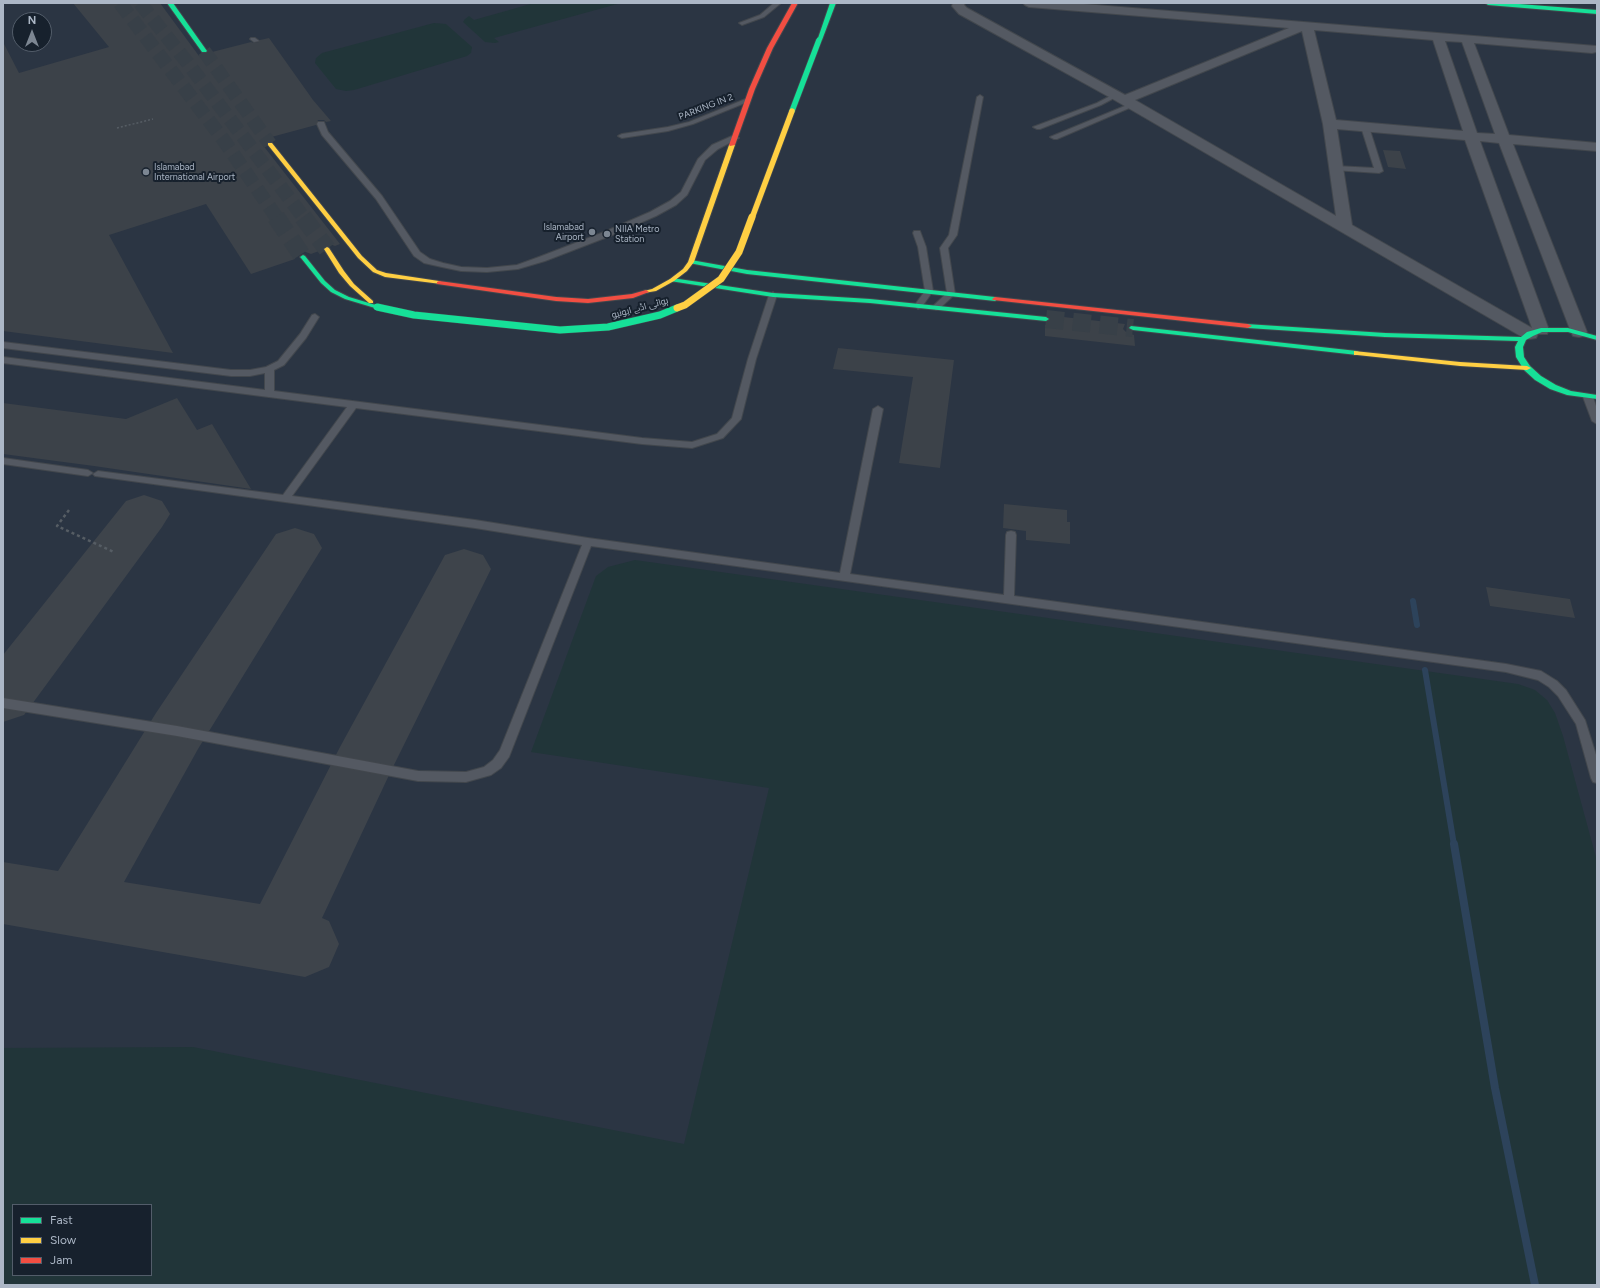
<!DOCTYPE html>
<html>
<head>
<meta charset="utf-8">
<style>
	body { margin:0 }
	#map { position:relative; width:1600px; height:1288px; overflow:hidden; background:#242b32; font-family:Figtree,sans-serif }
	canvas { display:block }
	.frame { position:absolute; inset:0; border:4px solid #acb7c6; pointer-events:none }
	.legend { position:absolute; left:12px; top:1204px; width:140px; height:72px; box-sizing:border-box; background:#17212d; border:1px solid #535d6a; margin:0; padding:5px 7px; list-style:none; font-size:12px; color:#acb7c6 }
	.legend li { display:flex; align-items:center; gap:8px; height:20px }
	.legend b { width:20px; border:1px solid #535d6a }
	.north { position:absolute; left:12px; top:12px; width:40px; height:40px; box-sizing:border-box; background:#17212d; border:1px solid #535d6a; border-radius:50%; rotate:0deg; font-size:11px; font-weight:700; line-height:16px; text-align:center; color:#acb7c6 }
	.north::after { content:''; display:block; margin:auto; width:14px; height:18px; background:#7c8692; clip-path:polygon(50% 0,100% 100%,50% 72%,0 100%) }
</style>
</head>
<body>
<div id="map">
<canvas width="1600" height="1288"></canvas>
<div class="frame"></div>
<ul class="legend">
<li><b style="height:5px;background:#16e098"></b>Fast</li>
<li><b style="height:5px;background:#ffcf43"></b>Slow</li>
<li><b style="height:5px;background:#f24e42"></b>Jam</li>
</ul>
<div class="north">N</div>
</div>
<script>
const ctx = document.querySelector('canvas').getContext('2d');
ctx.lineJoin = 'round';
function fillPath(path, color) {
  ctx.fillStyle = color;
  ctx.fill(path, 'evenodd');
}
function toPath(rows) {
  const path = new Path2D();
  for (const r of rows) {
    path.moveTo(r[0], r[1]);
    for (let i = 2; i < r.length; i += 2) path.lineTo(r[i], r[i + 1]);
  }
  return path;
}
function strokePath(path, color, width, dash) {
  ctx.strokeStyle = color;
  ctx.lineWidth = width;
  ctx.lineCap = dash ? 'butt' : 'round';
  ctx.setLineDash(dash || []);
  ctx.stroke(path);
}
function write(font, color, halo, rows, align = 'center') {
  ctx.font = font + ' Figtree,Cairo,sans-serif';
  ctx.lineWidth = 4;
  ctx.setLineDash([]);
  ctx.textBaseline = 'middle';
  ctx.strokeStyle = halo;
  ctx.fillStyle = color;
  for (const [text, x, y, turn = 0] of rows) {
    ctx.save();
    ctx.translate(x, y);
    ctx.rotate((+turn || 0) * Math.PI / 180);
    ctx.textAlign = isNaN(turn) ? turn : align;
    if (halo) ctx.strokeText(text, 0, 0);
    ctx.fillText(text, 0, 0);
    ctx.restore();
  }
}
fillPath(toPath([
	[3,3,1597,3,1597,1285,3,1285],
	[20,20,44,20,44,44,20,44],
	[13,1205,151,1205,151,1275,13,1275]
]), '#2b3543');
fillPath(toPath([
	[534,3,621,3,494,38,499,42,495,43,485,42,463,22,465,19,469,16,474,20],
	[434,23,446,24,472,47,471,53,467,56,354,90,346,91,336,89,315,63,316,58,322,53],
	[635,560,1518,684,1535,690,1547,700,1555,713,1563,736,1597,861,1597,1285,3,1285,3,1048,193,1047,684,1144,769,788,531,752,596,576,608,567],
	[13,1205,151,1205,151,1275,13,1275]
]), '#213539');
strokePath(toPath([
	[1413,601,1417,625],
	[1425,670,1454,845]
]), '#2d435b', 6);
strokePath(toPath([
	[1454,844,1495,1088,1535,1285]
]), '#2d435b', 8);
fillPath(toPath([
	[144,495,162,501,170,514,162,527,24,715,3,722,3,655,126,501,144,495],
	[295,528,314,534,322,548,198,749,124,882,260,904,340,747,445,555,464,549,483,555,491,569,390,773,322,918,329,921,339,944,329,967,305,977,3,924,3,862,58,871,156,713,276,534,295,528]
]), '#3e444b');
fillPath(toPath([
	[73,3,160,3,199,56,209,56,212,52,251,42,254,43,259,42,260,40,269,38,313,100,331,121,326,122,324,120,318,120,316,125,264,139,262,144,340,244,335,246,327,243,320,245,318,248,319,251,311,254,303,251,296,253,294,257,295,259,251,274,206,204,109,235,173,353,3,331,3,42,19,73,109,47],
	[1383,150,1400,151,1406,169,1388,167],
	[1055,316,1125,324,1123,329,1127,333,1134,335,1135,346,1045,336,1045,325,1053,324,1056,319],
	[838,348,954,360,940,468,899,463,913,377,833,369],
	[177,398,197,430,212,424,251,489,94,466,3,454,3,403,126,419],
	[1004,504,1067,510,1067,522,1070,522,1070,544,1026,540,1026,531,1003,528],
	[1486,587,1570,599,1575,618,1490,606]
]), '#3c4249');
strokePath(toPath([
	[1046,319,1133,328]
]), '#384048', 18, [18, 9]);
strokePath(toPath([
	[120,3,225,142,277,218],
	[140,3,187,62,304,218],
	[204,51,270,144]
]), '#384048', 14, [14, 7]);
strokePath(toPath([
	[276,217,303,257],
	[303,217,327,249]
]), '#384048', 18, [18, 9]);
const lane = toPath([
	[774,3,781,3,764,17,742,25,739,23,760,15,774,3],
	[251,38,255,38,259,41,254,42,250,39,251,38],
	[1116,93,1118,94,1118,96,1101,105,1040,129,1037,129,1033,127,1097,103,1116,93],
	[980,95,983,97,957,235,948,248,955,294,939,309,936,310,932,307,947,293,940,248,949,235,977,97,980,95],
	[748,98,751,100,750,101,693,124,668,131,622,138,618,136,622,134,668,127,689,122,748,98],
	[1132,103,1134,104,1134,106,1057,139,1054,139,1050,137,1132,103],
	[318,122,324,122,328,132,382,196,420,252,430,259,443,263,461,267,487,268,517,265,539,257,604,232,650,212,670,201,681,192,698,159,712,145,732,136,735,136,739,138,718,149,705,160,687,195,676,205,656,216,610,236,545,261,518,269,487,272,461,271,442,267,424,263,414,256,376,199,322,135,317,124,318,122],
	[1362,125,1365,125,1369,127,1383,171,1379,173,1333,170,1332,168,1336,166,1374,168,1361,127,1362,125],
	[914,231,920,231,926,247,933,291,921,308,918,309,914,306,925,291,918,247,913,233,914,231],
	[773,292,777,295,756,359,741,419,723,438,692,448,642,444,356,408,292,496,475,520,588,538,840,573,873,409,878,406,883,409,850,574,1004,595,1006,535,1007,532,1011,531,1015,532,1016,535,1014,596,1506,664,1541,671,1557,681,1566,690,1585,720,1597,758,1597,783,1593,782,1591,778,1576,724,1558,696,1549,687,1538,680,1506,672,591,546,509,757,501,768,491,775,466,782,418,781,177,736,3,708,3,698,177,726,418,771,466,772,484,767,493,760,500,750,582,545,475,528,95,476,93,474,98,471,283,495,347,407,3,363,3,357,265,390,265,373,250,376,231,376,3,348,3,342,231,370,250,370,266,367,278,361,300,334,312,315,315,314,319,317,306,338,284,365,274,370,274,391,642,438,692,442,717,434,732,418,748,359,769,295,773,292],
	[1588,394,1593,397,1597,409,1597,424,1592,421,1583,397,1588,394],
	[3,458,88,470,93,473,88,476,3,464,3,458]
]);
const street = toPath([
	[953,3,965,3,964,5,967,8,1125,95,1289,28,1029,7,1025,5,1023,3,1072,3,1596,46,1596,52,1592,53,1474,43,1509,135,1597,143,1597,151,1513,144,1587,332,1585,336,1579,337,1573,336,1571,332,1499,143,1480,141,1549,330,1547,334,1538,334,1536,338,1530,339,1524,338,1111,98,959,14,952,6,953,3],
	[1314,30,1433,40,1463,131,1336,120,1314,30],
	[1302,31,1323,124,1336,216,1135,100,1302,31],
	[1445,41,1462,42,1495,134,1477,133,1445,41],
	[1337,129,1465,140,1532,328,1352,225,1337,129]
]);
const fast = toPath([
	[167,3,173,3,207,51,206,52,202,52,167,3],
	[830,3,836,3,822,40,817,41,830,3],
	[1485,3,1506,3,1597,10,1597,14,1488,5,1485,3],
	[303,255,305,256,325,281,335,290,349,297,379,306,379,308,375,308,345,299,331,292,321,283,301,258,300,257,303,255],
	[691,260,747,270,995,297,998,299,995,301,747,274,689,263,689,261,691,260],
	[672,278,773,293,870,299,1046,317,1049,319,1046,321,870,303,773,297,670,281,669,280,672,278],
	[1246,324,1385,333,1521,337,1527,332,1541,328,1568,328,1597,336,1597,340,1568,332,1542,332,1533,336,1526,340,1523,347,1524,357,1530,366,1541,376,1556,385,1571,391,1597,395,1597,399,1567,395,1550,389,1535,380,1524,370,1516,357,1515,347,1518,341,1385,337,1248,328,1244,326,1246,324],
	[1131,326,1357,351,1361,353,1357,355,1133,330,1129,328,1131,326]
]);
const slow = toPath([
	[268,143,272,143,362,256,377,270,386,273,439,281,441,282,441,284,385,277,373,272,358,258,268,145,268,143],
	[732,143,735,145,694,262,687,271,674,281,656,291,644,293,644,291,652,289,670,279,683,269,688,262,729,145,732,143],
	[327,247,329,248,344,271,354,284,373,301,373,303,369,303,350,286,339,273,324,249,327,247],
	[1354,351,1460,362,1527,366,1531,368,1527,370,1460,366,1357,355,1354,355,1354,351]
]);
const jam = toPath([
	[792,3,798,3,773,48,755,89,735,145,730,146,729,145,749,89,767,48,792,3],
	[439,281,556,297,588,299,632,294,646,290,649,292,633,298,588,303,556,301,437,284,437,282,439,281],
	[995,297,1248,324,1252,326,1248,328,993,300,992,299,995,297]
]);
strokePath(lane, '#42474d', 2);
strokePath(street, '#42474d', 2);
strokePath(fast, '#42474d', 2);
strokePath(slow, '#42474d', 2);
strokePath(jam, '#42474d', 2);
strokePath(toPath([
	[117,128,153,119]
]), '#565d64', 1.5, [2, 2]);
strokePath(toPath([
	[69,510,57,526,114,552]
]), '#565d64', 2.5, [3, 3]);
fillPath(lane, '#545962');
fillPath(street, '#545962');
fillPath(fast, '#16e098');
fillPath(slow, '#ffcf43');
fillPath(jam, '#f24e42');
const fastBridgeFar1 = toPath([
	[792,111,819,40]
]);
const fastBridge = toPath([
	[377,307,414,315,560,330,608,327,660,315,677,308]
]);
const slowBridgeFar1 = toPath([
	[752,218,792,111]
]);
const slowBridge = toPath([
	[677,308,685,305,721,279,739,252,752,217]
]);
strokePath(fastBridgeFar1, '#41474f', 7, []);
strokePath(fastBridge, '#41474f', 8, []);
strokePath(slowBridgeFar1, '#41474f', 7, []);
strokePath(slowBridge, '#41474f', 8, []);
strokePath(fastBridgeFar1, '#16e098', 5.5);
strokePath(fastBridge, '#16e098', 7);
strokePath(slowBridgeFar1, '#ffcf43', 5.5);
strokePath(slowBridge, '#ffcf43', 7);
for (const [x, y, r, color] of [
	[146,172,4,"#7c8692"],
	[592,232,4,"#7c8692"],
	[607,234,4,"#7c8692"]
]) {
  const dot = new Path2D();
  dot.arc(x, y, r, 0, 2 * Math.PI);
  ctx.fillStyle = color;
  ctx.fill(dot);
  strokePath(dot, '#17212d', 1.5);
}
write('9px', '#acb7c6', '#17212d', [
	["PARKING IN 2",706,107,-21],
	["ہوائی اڈے ایونیو",640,308,-15]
]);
write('9px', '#acb7c6', '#17212d', [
	["Islamabad",154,167],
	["International Airport",154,177],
	["Islamabad",584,227,"right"],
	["Airport",584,237,"right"],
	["NIIA Metro",615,229],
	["Station",615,239]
], 'left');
</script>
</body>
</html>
